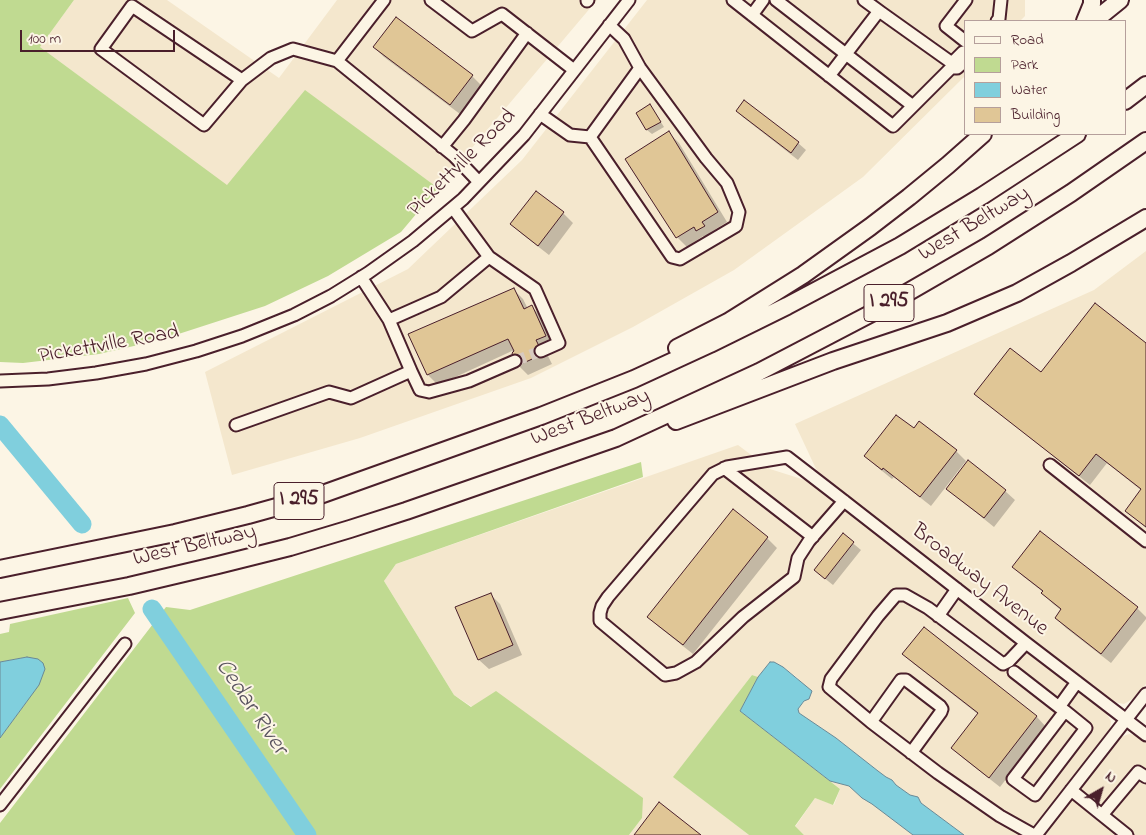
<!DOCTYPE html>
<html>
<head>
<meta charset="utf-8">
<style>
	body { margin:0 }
	#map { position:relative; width:1146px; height:835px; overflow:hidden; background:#fcf5e5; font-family:"Indie Flower",sans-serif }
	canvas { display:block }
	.legend { position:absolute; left:964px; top:20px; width:162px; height:115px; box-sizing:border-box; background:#fcf5e5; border:1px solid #b59f9b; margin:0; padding:6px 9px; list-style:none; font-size:15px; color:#4a1f2b }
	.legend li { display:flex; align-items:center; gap:10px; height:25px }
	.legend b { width:25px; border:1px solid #b59f9b }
	.north { position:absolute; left:1076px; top:765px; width:50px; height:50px; -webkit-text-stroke:4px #fcf5e5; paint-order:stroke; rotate:38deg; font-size:14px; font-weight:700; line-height:20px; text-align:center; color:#4a1f2b }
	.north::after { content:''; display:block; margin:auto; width:18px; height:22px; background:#4a1f2b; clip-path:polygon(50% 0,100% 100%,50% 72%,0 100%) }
	.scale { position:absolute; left:20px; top:30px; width:155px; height:22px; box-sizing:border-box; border:2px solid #4a1f2b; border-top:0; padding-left:6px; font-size:15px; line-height:18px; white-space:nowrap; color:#4a1f2b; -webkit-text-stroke:4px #fcf5e5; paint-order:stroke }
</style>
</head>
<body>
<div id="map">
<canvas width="1146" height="835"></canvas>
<ul class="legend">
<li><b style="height:6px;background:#fcf5e5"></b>Road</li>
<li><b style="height:14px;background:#c0da91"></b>Park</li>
<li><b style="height:14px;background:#80cfdd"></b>Water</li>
<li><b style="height:14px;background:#e0c696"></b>Building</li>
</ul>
<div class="north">N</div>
<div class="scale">100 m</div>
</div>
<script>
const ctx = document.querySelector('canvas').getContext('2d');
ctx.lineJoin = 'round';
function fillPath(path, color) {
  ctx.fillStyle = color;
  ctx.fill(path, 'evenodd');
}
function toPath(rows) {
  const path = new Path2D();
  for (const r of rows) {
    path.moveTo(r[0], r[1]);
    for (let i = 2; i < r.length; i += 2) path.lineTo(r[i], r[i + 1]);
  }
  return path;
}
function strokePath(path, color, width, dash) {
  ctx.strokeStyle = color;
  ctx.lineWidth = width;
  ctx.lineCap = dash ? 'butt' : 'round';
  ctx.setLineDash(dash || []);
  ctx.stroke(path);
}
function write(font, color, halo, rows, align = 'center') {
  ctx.font = font + ' "Indie Flower",sans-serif';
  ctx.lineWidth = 4;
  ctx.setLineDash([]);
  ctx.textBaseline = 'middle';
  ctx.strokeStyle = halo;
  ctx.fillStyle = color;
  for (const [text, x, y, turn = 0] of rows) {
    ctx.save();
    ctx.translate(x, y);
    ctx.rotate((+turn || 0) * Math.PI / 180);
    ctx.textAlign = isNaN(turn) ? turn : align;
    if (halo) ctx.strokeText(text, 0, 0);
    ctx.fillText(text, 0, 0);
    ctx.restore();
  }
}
fillPath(toPath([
	[74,0,167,0,279,78,337,0,597,0,438,188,305,91,227,186,40,47],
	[647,0,1025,0,1025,16,1020,21,965,21,965,76,863,177,734,270,633,327,531,378,360,438,232,475,205,372,408,269,522,160],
	[1146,251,1146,684,1136,697,1124,704,1114,702,817,471,795,424,1094,290],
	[738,445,770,469,808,481,1105,711,1111,721,1110,730,1029,835,964,835,921,803,918,797,910,795,896,785,892,780,886,777,878,771,836,738,799,713,798,709,805,701,798,678,783,667,774,662,770,662,758,677,752,675,674,777,749,835,629,835,642,818,454,695,384,581,396,564],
	[1129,734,1139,736,1146,741,1146,835,1044,835,1121,737],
	[830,781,849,786,862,798,872,804,913,835,804,835,795,827,815,798,834,805,840,789]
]), '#f4e7cd');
fillPath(toPath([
	[0,0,74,0,40,47,227,185,305,90,438,188,401,232,328,276,265,306,160,340,99,354,23,363,0,362],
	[641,462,643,477,396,564,384,581,454,695,471,707,496,691,643,798,642,818,629,835,0,835,0,823,166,607,190,610],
	[128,598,135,613,0,789,0,738,28,700,27,657,0,662,0,634,9,632,10,624],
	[752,675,758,677,740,711,840,789,833,805,815,798,795,826,804,835,749,835,673,777]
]), '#c0da91');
const water = toPath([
	[27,657,38,659,43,663,45,669,39,685,0,738,0,662,27,657],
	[770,662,774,662,783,667,812,691,809,699,804,701,798,709,799,713,836,738,878,771,886,777,892,780,896,785,910,795,918,797,921,803,964,835,913,835,872,804,862,798,849,786,830,781,740,711,758,677,770,662]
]);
fillPath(water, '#80cfdd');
strokePath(water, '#6a8996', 1);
fillPath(toPath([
	[374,47,472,76,482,86,460,114,384,57],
	[650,106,654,111,664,127,652,134,647,130,638,113],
	[737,111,798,143,806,150,798,160,744,118],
	[669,133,679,143,727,222,711,232,713,237,707,240,703,236,687,247,677,237],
	[563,213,573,223,549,255,522,234,512,224],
	[513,289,523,299,528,309,532,307,542,317,555,346,545,350,552,364,528,375,518,365,512,351,438,385,428,375],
	[1146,344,1146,528,1126,511,1142,491,1107,463,1090,485,986,403,976,394],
	[914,430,956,451,966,461,931,506,894,477,892,479,876,466,866,456],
	[948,488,1005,491,1015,500,994,527,958,498],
	[733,511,767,538,777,548,693,654,659,627,649,617],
	[843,535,861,550,833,585,823,577],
	[1014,567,1137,608,1146,617,1146,619,1111,663,1066,628,1056,618,1062,611,1052,603,1043,593,1043,592,1024,577],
	[490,594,500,604,522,655,489,669,479,660],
	[924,628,1037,717,1046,727,1000,787,963,758,953,748,979,715,914,664,904,654]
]), '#0003');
strokePath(toPath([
	[0,425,82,524],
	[152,609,307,835]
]), '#80cfdd', 19);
const building = toPath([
	[396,17,473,75,450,105,373,47,396,17],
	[744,100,799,142,791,153,736,111,744,100],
	[650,104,661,122,646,130,636,113,650,104],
	[669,131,718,212,702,222,705,226,696,231,694,227,676,238,625,159,669,131],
	[536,191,564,212,538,246,510,224,536,191],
	[514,288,524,309,532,305,546,336,536,340,543,354,517,366,512,353,514,351,508,339,427,375,408,334,514,288],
	[1095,303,1146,343,1146,527,1125,511,1141,489,1096,454,1079,476,974,394,1010,348,1041,372,1095,303],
	[896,415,914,428,919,421,957,450,920,497,883,468,882,470,864,456,896,415],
	[968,460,1006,490,984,518,946,489,968,460],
	[733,509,768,537,683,645,647,617,733,509],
	[1040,531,1138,607,1101,654,1055,618,1061,609,1041,593,1043,591,1012,567,1040,531],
	[843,533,854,542,825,579,814,570,843,533],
	[491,593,513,645,478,660,455,607,491,593],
	[924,627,1037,716,989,778,951,748,978,713,902,654,924,627],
	[659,802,701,835,634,835,659,802]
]);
fillPath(building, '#e0c696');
strokePath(building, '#4a1f2b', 1);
strokePath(toPath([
	[515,361,541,351]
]), '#d8cac0', 11, [11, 5.5]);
const minor = toPath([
	[384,0,337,61,454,156,479,182],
	[431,0,472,31,502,14,574,70],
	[733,0,893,126,951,68],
	[776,0,913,106],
	[587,1,588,0],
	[879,11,952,63],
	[752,15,763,0],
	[997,21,999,19,1001,0],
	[965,41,946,26,966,0],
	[965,52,963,52,952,63,951,68,957,68,965,61],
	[829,76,879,11,864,0],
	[242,80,132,6,101,49,204,125,242,80,271,58,293,49,337,61],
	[540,114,570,135,590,137,672,257,680,259,736,226,739,212,727,183,706,158,640,68,624,39,609,25],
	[590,137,640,68],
	[442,147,464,120,527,33],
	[489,257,535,289,559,343,541,351],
	[361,277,389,320,441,297,489,257,453,208],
	[411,371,420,390,429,392,469,381,515,361],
	[0,381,48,379,96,373,146,364,196,351,242,336,294,315,331,296,368,273,413,241,463,199,524,135,629,0],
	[236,425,329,392,351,398,411,371,389,320],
	[1050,465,1146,541],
	[724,468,813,537],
	[844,501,809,541,798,558,794,577,743,617,696,662,676,673,665,675,600,621,600,613,602,606,608,597,713,474,727,467,787,457,844,501,1026,643,1077,682,1146,735],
	[938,616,957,589],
	[1026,643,1009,661,1003,664,928,608,905,595,896,595,878,616,831,679,829,687,871,722,938,773,1000,816,1034,835],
	[1014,672,1059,707,1065,711,1086,728,1035,795,1013,779,1065,711],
	[1059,707,1077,682],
	[871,722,901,680,906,680,940,706,942,709,941,712,911,753],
	[1071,790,1102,815,1138,772,1146,777],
	[0,805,125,644],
	[1102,815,1127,835],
	[1036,835,1146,694]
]);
const highway = toPath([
	[1085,21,1092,4,1092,0],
	[1094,21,1120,0],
	[1125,101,1146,85],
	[677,348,728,322,803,275,870,227,909,197,948,165,983,134],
	[676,421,833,361,947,323,1017,293,1071,263,1146,218],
	[0,569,175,533,248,515,320,495,541,416,634,379,710,344,787,306,900,246,982,196,1077,134],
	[0,611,129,586,218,565,290,547,350,529,406,511,616,438,759,372,872,313,988,246,1071,193,1146,141]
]);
strokePath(minor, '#4a1f2b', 15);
strokePath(highway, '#4a1f2b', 20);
strokePath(minor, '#fcf5e5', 11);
strokePath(highway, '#fcf5e5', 16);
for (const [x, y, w] of [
	[889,303,50],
	[299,501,50]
]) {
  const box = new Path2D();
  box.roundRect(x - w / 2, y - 18.5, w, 37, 4);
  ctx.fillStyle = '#fcf5e5';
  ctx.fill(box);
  strokePath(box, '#4a1f2b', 1);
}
write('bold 21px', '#4a1f2b', null, [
	["I 295",889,303],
	["I 295",299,501]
]);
write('22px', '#4a1f2b', '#fcf5e5', [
	["Pickettville Road",463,164,-45],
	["West Beltway",975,225,-31],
	["Pickettville Road",109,346,-10],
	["West Beltway",591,419,-21],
	["West Beltway",195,547,-13],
	["Broadway Avenue",979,581,38]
]);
write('italic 24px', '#5a5460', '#fcf5e5', [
	["Cedar River",250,708,56]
]);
</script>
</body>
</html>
